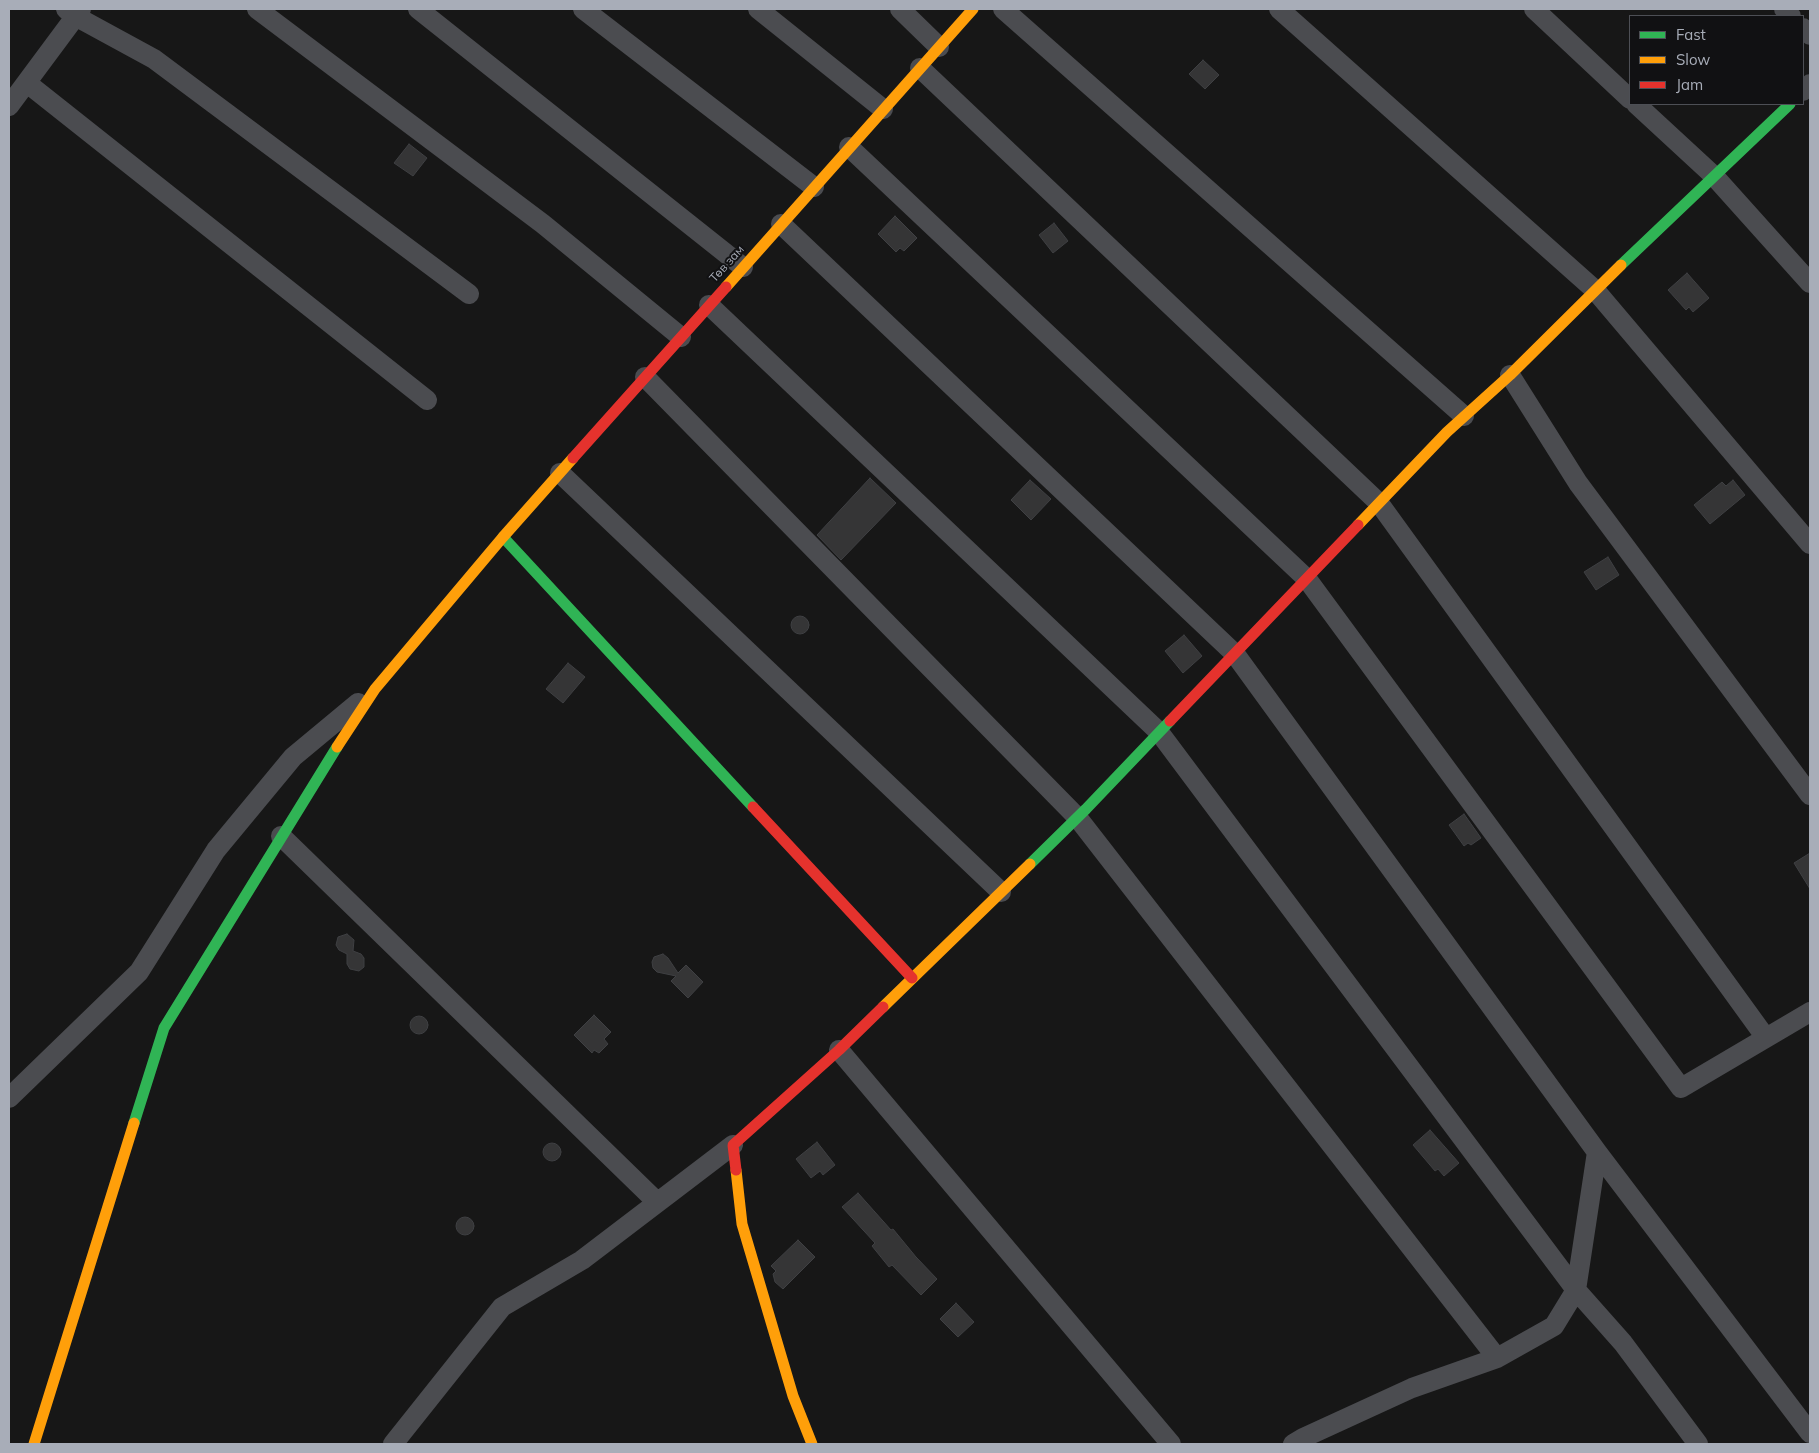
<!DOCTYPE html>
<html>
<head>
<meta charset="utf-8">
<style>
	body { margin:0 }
	#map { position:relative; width:1819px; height:1453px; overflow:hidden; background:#171717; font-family:Mulish,sans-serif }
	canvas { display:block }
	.frame { position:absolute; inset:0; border:10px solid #a8adb8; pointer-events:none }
	.legend { position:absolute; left:1629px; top:15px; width:175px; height:90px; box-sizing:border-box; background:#111113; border:1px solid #4d4f55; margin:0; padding:6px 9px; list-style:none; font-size:15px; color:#a8adb8 }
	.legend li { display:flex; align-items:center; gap:10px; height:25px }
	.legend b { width:25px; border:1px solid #4d4f55 }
</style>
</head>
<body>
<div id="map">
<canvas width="1819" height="1453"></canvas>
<div class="frame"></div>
<ul class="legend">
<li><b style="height:6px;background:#30b455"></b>Fast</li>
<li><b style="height:6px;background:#ff9f0a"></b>Slow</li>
<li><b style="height:6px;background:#e5322d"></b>Jam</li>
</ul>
</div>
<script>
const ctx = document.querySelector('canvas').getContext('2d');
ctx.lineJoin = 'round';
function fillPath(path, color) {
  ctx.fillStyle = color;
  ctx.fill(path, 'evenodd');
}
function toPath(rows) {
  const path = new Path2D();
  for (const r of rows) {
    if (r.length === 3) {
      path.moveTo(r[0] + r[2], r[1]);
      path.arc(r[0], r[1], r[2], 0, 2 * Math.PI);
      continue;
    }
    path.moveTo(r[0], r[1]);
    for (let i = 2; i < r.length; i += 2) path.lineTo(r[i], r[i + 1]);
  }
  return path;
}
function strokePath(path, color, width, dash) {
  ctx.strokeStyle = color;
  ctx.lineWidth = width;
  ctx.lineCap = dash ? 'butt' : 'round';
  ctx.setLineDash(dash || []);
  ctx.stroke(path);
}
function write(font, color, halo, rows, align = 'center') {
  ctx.font = font + ' Mulish,sans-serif';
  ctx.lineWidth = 4;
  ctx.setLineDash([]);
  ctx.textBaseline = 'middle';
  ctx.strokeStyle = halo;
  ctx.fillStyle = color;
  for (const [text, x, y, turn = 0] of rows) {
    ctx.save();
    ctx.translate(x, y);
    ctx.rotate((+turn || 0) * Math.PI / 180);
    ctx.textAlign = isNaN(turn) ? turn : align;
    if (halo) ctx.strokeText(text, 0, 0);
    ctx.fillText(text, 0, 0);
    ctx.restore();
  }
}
const building = toPath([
	[1203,60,1219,75,1205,89,1189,74,1203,60],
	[409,144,427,158,413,176,394,163,409,144],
	[895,216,917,238,904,251,900,248,896,252,878,234,895,216],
	[1054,223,1068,241,1053,253,1039,235,1054,223],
	[1687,273,1709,298,1693,312,1689,307,1686,310,1668,290,1687,273],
	[870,478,896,503,841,560,817,535,870,478],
	[1030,480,1051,499,1031,520,1011,500,1030,480],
	[1733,480,1745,495,1710,524,1694,505,1722,482,1726,486,1733,480],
	[1608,557,1619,575,1596,590,1584,572,1608,557],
	[800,625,9],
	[1184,635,1202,656,1183,673,1165,651,1184,635],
	[568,663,585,677,563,703,546,689,568,663],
	[1464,814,1481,838,1471,845,1468,843,1464,846,1449,825,1464,814],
	[1810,853,1810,889,1794,863,1810,853],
	[347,934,354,940,353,951,361,954,364,958,364,967,359,971,350,969,347,964,347,954,339,950,336,945,338,937,347,934],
	[663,954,668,958,678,973,686,965,703,982,688,998,671,981,676,976,657,972,653,968,652,962,654,957,663,954],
	[594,1015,611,1032,604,1039,608,1044,599,1053,594,1050,592,1053,574,1035,594,1015],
	[419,1025,9],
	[1430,1130,1459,1163,1444,1176,1438,1169,1435,1171,1413,1145,1430,1130],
	[817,1142,835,1165,823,1175,820,1171,811,1178,796,1159,817,1142],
	[552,1152,9],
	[858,1193,891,1230,893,1229,916,1257,937,1279,921,1295,892,1265,889,1267,872,1246,875,1243,842,1207,858,1193],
	[465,1226,9],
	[798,1240,815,1257,783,1289,775,1282,773,1274,776,1271,771,1266,798,1240],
	[956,1303,974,1322,958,1337,940,1319,956,1303]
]);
fillPath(building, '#353536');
strokePath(building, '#3f4043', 1);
strokePath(toPath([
	[66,9,75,16,154,59,469,294],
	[257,9,543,224,681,337],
	[418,9,743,267],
	[583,9,814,187],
	[758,9,883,109],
	[900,9,939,47],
	[1003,9,1464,416],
	[1279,9,1595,290,1810,544],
	[1534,9,1630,99],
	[1784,9,1791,16],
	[1803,28,1810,35],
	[920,68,1379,503,1766,1038],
	[27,83,427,400],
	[1803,91,1810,84],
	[1636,104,1714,176,1810,283],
	[9,106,81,9],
	[849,147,1307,579,1681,1088,1810,1012],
	[781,224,1235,654,1597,1152,1810,1433],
	[709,305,1159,732,1576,1290,1623,1343,1698,1444],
	[1510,375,1578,483,1810,795],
	[645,377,1077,817,1497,1358],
	[560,473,1001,892],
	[281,836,657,1202],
	[839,1050,1171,1444],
	[9,1098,139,972,216,850,293,757,358,703],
	[393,1444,502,1307,582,1260,733,1145],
	[1293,1444,1303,1438,1412,1388,1497,1358,1554,1326,1576,1290,1597,1152]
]), '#4b4c50', 20);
strokePath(toPath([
	[1621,265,1790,104],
	[503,537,753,807],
	[1030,864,1086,809,1170,721],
	[134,1123,164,1028,337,747]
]), '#30b455', 11);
strokePath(toPath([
	[726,287,973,9],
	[1358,525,1447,432,1510,375,1621,265],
	[337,747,375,689,503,537,573,458],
	[883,1007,1030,864],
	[736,1170,742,1224,793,1396,812,1444],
	[34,1444,134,1123]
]), '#ff9f0a', 11);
strokePath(toPath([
	[573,458,726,287],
	[1170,721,1358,525],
	[753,807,912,978],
	[736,1170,733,1145,839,1050,883,1007]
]), '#e5322d', 11);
write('12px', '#a8adb8', '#111113', [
	["Төв зам",727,264,-48]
]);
</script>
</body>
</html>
